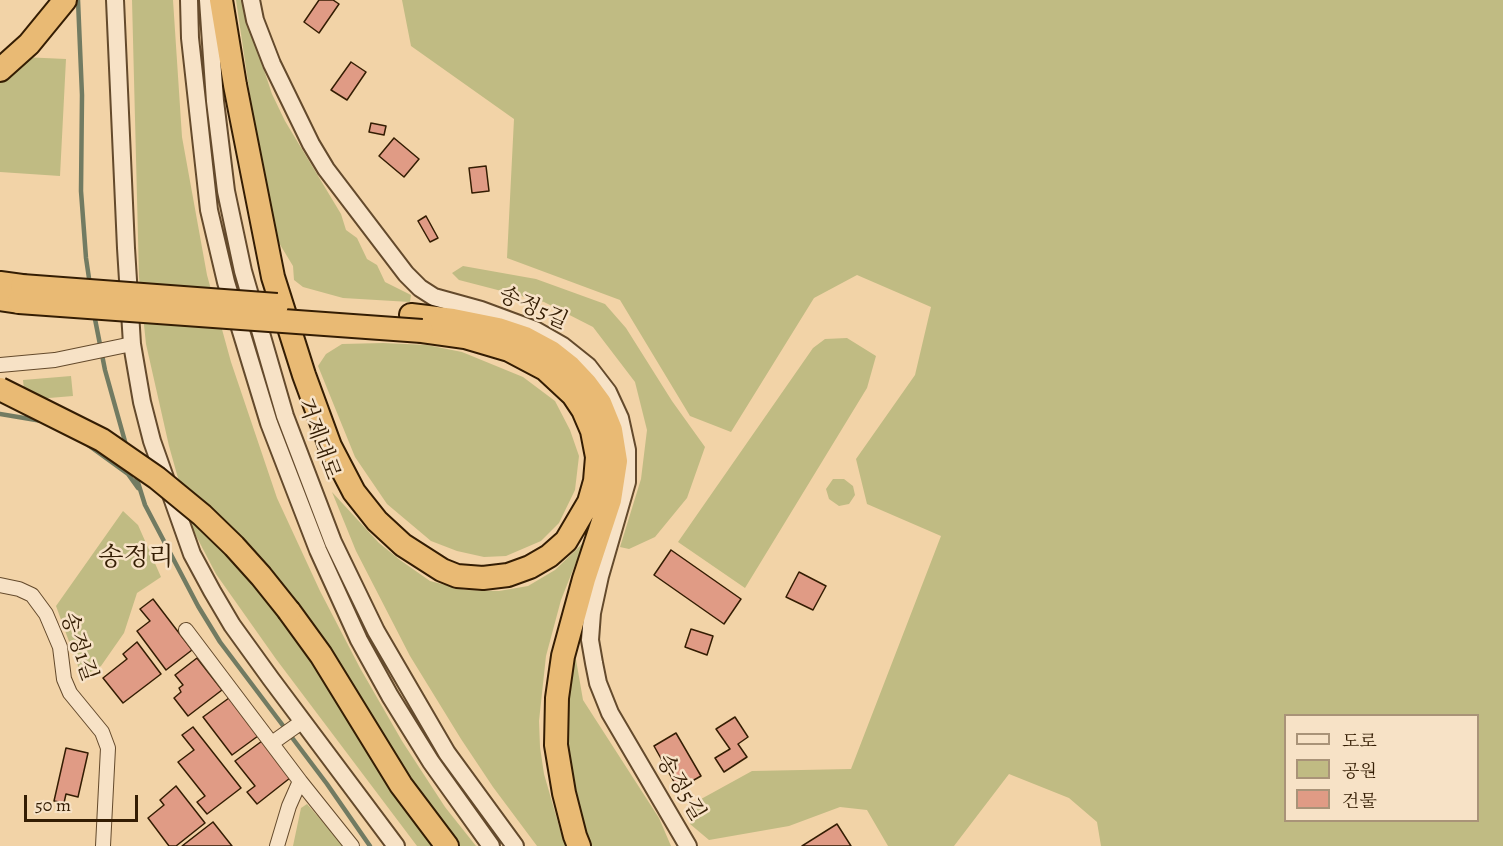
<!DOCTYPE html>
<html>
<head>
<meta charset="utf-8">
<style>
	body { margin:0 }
	#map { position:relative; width:1503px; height:846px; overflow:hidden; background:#f2d3a7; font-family:Alegreya,"Noto Serif KR",serif }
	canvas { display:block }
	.legend { position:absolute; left:1284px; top:714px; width:195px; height:108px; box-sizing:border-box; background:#f7e2c6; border:2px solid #a99378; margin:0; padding:8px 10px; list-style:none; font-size:18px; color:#341d03 }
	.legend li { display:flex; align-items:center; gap:12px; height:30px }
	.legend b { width:30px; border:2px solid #a99378 }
	.scale { position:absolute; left:24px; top:795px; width:114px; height:27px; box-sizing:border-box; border:3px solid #341d03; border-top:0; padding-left:8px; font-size:18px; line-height:21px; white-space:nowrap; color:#341d03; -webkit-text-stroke:4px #f7e2c6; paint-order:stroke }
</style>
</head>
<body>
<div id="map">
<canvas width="1503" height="846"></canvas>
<ul class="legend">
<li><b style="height:8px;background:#f7e2c6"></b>도로</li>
<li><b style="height:16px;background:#c0bb83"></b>공원</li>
<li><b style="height:16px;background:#e09b85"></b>건물</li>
</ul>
<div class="scale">50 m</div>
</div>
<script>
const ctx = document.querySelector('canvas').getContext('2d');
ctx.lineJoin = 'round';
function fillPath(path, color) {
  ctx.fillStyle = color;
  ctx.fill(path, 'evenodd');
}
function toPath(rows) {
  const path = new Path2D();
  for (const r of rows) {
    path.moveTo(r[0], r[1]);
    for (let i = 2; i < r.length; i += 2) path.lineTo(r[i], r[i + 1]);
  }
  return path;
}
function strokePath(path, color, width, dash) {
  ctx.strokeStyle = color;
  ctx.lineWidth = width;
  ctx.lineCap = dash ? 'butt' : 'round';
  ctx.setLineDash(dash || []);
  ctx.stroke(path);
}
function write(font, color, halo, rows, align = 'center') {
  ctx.font = font + ' Alegreya,"Noto Serif KR",serif';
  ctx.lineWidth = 5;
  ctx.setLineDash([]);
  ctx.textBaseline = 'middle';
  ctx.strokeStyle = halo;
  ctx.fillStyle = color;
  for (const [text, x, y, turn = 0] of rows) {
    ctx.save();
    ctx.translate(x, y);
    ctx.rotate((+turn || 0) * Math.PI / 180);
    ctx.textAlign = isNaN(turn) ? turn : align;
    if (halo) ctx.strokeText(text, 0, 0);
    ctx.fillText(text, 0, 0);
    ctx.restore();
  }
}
fillPath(toPath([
	[132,0,173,0,182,137,207,275,231,362,277,498,320,591,360,668,402,741,445,807,476,846,417,846,276,659,216,574,192,528,169,446,146,344,139,277],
	[236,0,244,0,250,28,272,94,285,121,341,214,346,230,357,238,367,259,377,265,385,282,411,295,410,302,343,298,303,287,294,280,293,266,276,238,261,170],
	[402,0,1503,0,1503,846,1101,846,1097,822,1069,798,1009,774,954,846,888,846,867,810,840,807,789,826,709,840,690,824,692,804,752,771,851,769,941,536,867,504,856,459,915,375,931,307,857,275,814,298,731,432,690,416,620,300,507,258,514,119,411,46],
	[1286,716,1478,716,1478,820,1286,820],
	[0,56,66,59,60,176,0,172],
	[463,266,536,279,605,304,626,328,672,401,705,447,687,498,655,537,629,549,620,547,641,479,647,430,635,382,593,327,544,302,459,280,452,273],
	[847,338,876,356,867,388,745,588,678,542,813,348,825,339],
	[383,343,427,345,462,352,523,377,555,401,570,430,579,456,575,490,559,523,541,541,506,556,484,557,457,551,431,541,387,504,355,457,318,366,326,354,342,344],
	[71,376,73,396,25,400,23,380],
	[833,479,844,479,853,486,855,495,849,504,839,506,829,499,826,489],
	[332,492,379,543,400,560,430,581,465,590,499,591,528,586,555,570,584,542,561,600,546,656,539,721,540,747,544,774,561,833,567,846,537,846,493,787,461,739,410,656,356,551],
	[123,511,138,525,161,577,137,593,124,633,101,666,82,677,56,606],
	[574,648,583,700,659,818,671,846,591,846,588,841,575,792,566,745,566,700],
	[307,804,344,846,293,846,301,808]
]), '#c0bb83');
strokePath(toPath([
	[78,0,82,95,81,191,86,258,90,285],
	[94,314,105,370,126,445],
	[0,414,42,421],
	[88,445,128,474,138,488],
	[135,473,145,505,198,606,220,642,327,784,370,846]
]), '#727b62', 4.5);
const building = toPath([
	[319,0,333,0,339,4,319,33,304,22,319,0],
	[351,62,366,72,347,100,331,90,351,62],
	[371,123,386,126,384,135,369,132,371,123],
	[394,138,419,159,404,177,379,156,394,138],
	[486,166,489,191,472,193,469,168,486,166],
	[426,216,438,238,430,242,418,221,426,216],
	[671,550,741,599,724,624,654,575,671,550],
	[799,572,826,586,813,610,786,597,799,572],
	[153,599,192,650,166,670,137,631,150,621,140,609,153,599],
	[691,629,713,636,707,655,685,647,691,629],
	[137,642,161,674,123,703,103,678,127,659,123,654,137,642],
	[197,658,222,690,188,716,174,698,181,692,179,688,183,685,175,675,197,658],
	[229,698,258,736,232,755,203,717,229,698],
	[735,717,748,737,738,744,747,757,724,772,715,758,730,749,716,729,735,717],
	[193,727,241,788,207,814,197,802,205,796,178,762,194,750,182,735,193,727],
	[676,733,701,776,678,789,654,746,676,733],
	[262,741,290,778,257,804,247,792,255,786,235,761,262,741],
	[66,748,88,753,78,797,66,794,64,803,54,801,66,748],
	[176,786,205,823,176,846,169,846,148,818,164,805,160,800,176,786],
	[213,822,232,846,182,846,213,822],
	[837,824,851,846,802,846,837,824]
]);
fillPath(building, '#e09b85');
strokePath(building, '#341d03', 1.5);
const minor = toPath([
	[0,365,55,360,132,344],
	[0,585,19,589,32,595,46,614,60,647,64,679,70,693,102,732,108,748,103,846],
	[186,630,300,781],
	[272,743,303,721],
	[277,846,289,806,300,781,352,846]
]);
const tertiary = toPath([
	[115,0,126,248,132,344,142,402,152,441,192,554,212,591,232,625,271,679,396,846],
	[189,0,190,38,209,210,226,282,269,423,318,550,359,640,390,696,431,762,491,846],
	[208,0,215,101,226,191,243,271,285,416,333,542,376,631,447,753,515,846],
	[251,0,255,20,272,64,311,144,326,169,406,274,420,288,434,297,481,310,535,330,563,346,588,366,608,392,620,418,627,450,627,482,600,576,592,613,590,640,594,663,598,683,610,713,688,846]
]);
const trunk = toPath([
	[221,0,235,85,273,277,304,375,330,446,354,492,377,521,403,545,442,570,457,576,483,578,508,575,530,567,549,556,566,541,589,502,595,481,597,457,592,431,583,410,573,395,545,369,509,350,465,337,422,331],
	[0,70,29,44,65,0],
	[0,283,22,286],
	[0,299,19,302],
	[411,315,453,320,498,329,525,338,551,352,570,367,586,384,600,403,611,430,616,461,610,500,584,579,563,656,557,698,556,745,564,793,575,836,579,846],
	[289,611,321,655,401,785,447,846]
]);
strokePath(minor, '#644a2c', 16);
strokePath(tertiary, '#644a2c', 20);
strokePath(trunk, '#341d03', 26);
strokePath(minor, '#f7e2c6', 14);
strokePath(tertiary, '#f7e2c6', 16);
strokePath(trunk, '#e9ba74', 22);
const trunkBridge = toPath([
	[22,286,277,305],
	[19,302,422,331],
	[0,389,102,440,157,478,202,515,234,546,261,576,289,611]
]);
strokePath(trunkBridge, '#341d03', 26, []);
strokePath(trunkBridge, '#e9ba74', 22);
write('22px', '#341d03', '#f7e2c6', [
	["송정5길",533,309,24],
	["거제대로",318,439,70],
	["송정1길",78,647,71],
	["송정5길",680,788,59]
]);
write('26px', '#341d03', '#f7e2c6', [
	["송정리",136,559]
]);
</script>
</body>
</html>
